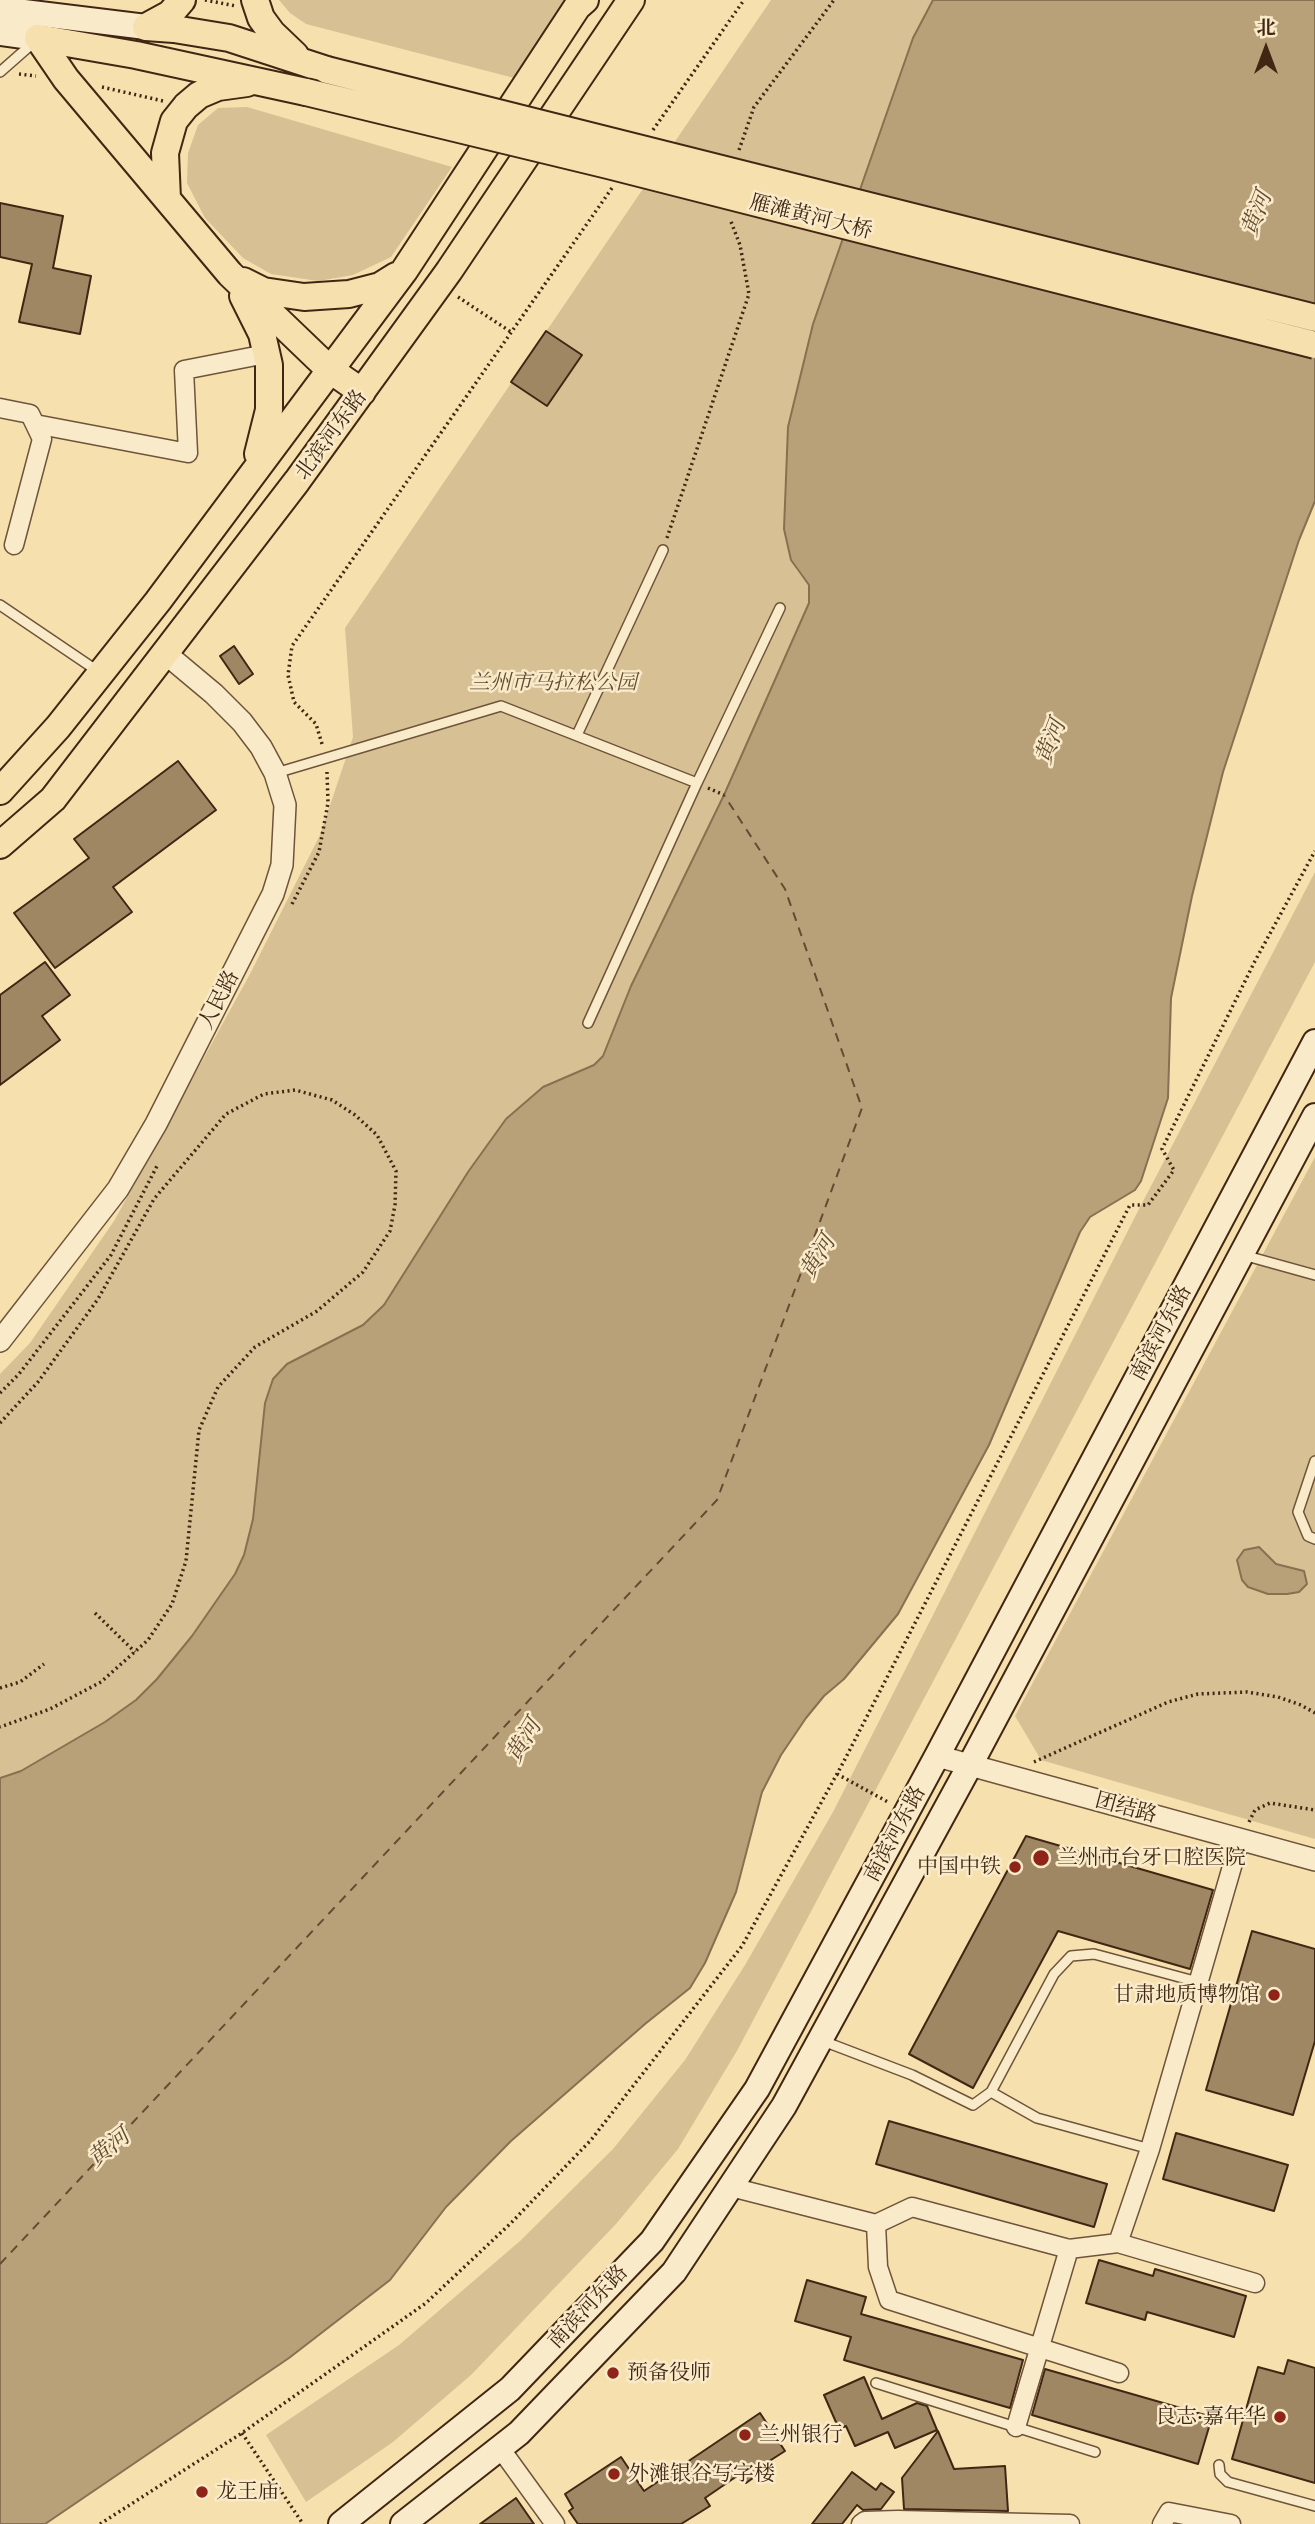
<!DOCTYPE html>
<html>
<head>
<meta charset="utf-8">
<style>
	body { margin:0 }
	#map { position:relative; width:1315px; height:2524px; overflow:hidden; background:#f6e0ae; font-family:"Libre Caslon Text","Noto Serif SC",serif }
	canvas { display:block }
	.north { position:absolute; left:1231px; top:14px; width:70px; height:70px; -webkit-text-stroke:5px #f9ebca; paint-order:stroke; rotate:0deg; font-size:19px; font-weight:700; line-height:28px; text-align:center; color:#412613 }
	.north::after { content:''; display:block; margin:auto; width:24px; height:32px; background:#412613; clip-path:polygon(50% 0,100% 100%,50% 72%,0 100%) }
</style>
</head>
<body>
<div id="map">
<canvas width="1315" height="2524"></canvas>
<div class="north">北</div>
</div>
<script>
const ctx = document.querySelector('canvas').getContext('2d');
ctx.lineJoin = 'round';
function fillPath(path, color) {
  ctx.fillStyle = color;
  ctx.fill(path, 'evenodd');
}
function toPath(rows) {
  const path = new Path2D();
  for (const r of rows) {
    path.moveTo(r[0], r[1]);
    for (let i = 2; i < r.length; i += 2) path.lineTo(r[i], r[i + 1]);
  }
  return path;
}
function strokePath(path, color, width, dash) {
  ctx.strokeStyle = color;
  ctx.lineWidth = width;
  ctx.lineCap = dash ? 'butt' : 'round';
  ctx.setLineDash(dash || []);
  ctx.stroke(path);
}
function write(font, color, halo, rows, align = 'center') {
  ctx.font = font + ' "Libre Caslon Text","Noto Serif SC",serif';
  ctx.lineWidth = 5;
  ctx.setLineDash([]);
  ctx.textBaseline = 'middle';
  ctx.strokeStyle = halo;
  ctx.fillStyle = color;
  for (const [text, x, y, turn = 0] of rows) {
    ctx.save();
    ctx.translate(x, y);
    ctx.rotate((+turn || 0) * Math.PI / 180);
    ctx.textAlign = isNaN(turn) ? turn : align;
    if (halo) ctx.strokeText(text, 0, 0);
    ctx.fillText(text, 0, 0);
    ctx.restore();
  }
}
fillPath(toPath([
	[279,0,576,0,518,79,306,24,290,13],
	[771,0,933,0,913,38,813,324,796,569,809,585,809,603,724,795,631,986,603,1056,594,1065,543,1087,506,1119,468,1172,384,1305,363,1325,287,1364,273,1379,265,1403,253,1519,244,1555,235,1574,192,1636,157,1679,136,1700,105,1722,21,1771,0,1778,0,1374,30,1343,114,1221,250,974,320,835,353,737,345,628],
	[247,107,452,167,391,257,353,275,318,281,271,274,243,258,205,218,187,183,188,153,198,125,218,108],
	[1315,872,1315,962,738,2049,678,2149,616,2224,471,2375,393,2442,306,2502,266,2435,399,2345,520,2241,613,2149,685,2060,745,1965,833,1812,1139,1209],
	[1315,1157,1315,1839,1041,1760,1015,1716]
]), '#d7c094');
const water = toPath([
	[933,0,1315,0,1315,501,1299,540,1223,772,1192,896,1171,998,1168,1098,1141,1181,1135,1190,1090,1217,1080,1232,989,1445,898,1614,844,1679,824,1696,806,1718,781,1755,762,1792,736,1892,705,1963,690,1988,645,2024,511,2141,446,2207,390,2280,289,2358,45,2524,0,2524,0,1778,21,1771,105,1722,136,1700,157,1679,192,1636,235,1574,244,1555,253,1519,265,1403,273,1379,287,1364,363,1325,384,1305,468,1172,506,1119,543,1087,594,1065,603,1056,631,986,724,795,809,603,809,585,791,560,784,529,788,427,813,324,913,38,933,0],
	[1259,1547,1276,1564,1304,1571,1307,1584,1299,1592,1287,1594,1268,1594,1248,1587,1242,1580,1237,1560,1244,1550,1259,1547]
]);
fillPath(water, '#b8a179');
strokePath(water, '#887050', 2);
strokePath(toPath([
	[0,2264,717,1500,862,1108,785,889,724,795]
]), '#654b32', 2, [9, 7]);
const building = toPath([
	[0,203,63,216,53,268,91,276,80,334,19,322,32,264,0,257,0,203],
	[546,331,582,355,547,406,511,382,546,331],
	[234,646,253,674,239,684,220,656,234,646],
	[178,761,216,810,113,887,132,912,55,968,14,913,89,858,74,839,178,761],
	[45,962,70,995,42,1016,60,1040,0,1085,0,995,45,962],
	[1026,1836,1213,1890,1190,1969,1058,1931,973,2088,909,2054,1026,1836],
	[1252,1931,1315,1949,1315,2041,1293,2115,1206,2090,1252,1931],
	[889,2121,1107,2184,1094,2227,876,2164,889,2121],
	[1176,2133,1288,2165,1274,2211,1163,2179,1176,2133],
	[1099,2260,1153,2276,1155,2269,1246,2296,1234,2337,1147,2312,1145,2320,1086,2303,1099,2260],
	[807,2280,866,2297,861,2314,1023,2360,1010,2408,844,2360,851,2337,795,2321,807,2280],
	[1288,2360,1315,2368,1315,2483,1232,2459,1258,2367,1284,2374,1288,2360],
	[1045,2369,1212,2417,1198,2464,1032,2415,1045,2369],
	[864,2377,882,2419,917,2403,927,2406,937,2430,895,2448,888,2432,855,2446,846,2426,839,2429,824,2395,864,2377],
	[760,2413,785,2451,757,2469,760,2473,746,2483,740,2474,705,2498,710,2506,681,2524,578,2524,569,2511,573,2508,565,2494,621,2457,644,2491,760,2413],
	[938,2431,954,2469,1005,2466,1008,2511,904,2509,902,2478,938,2431],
	[852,2472,876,2490,881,2483,894,2492,881,2509,863,2510,857,2505,842,2524,812,2524,852,2472],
	[516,2498,534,2524,480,2524,516,2498]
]);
fillPath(building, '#9f8764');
strokePath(building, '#412613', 2);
const service = toPath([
	[0,72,33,43],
	[0,605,99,672],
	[577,735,663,550],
	[276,773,501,706,697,783,588,1023],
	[697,783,780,608],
	[1243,1255,1315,1275],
	[1315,1461,1298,1512,1308,1536,1315,1539],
	[823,2041,912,2075,973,2105,991,2092,1054,1974,1071,1956,1094,1954,1198,1982],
	[991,2092,1037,2118,1150,2149],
	[876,2383,1095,2452],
	[1219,2465,1220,2474,1228,2482,1315,2506]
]);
const minor = toPath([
	[0,408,30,414,42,439,14,545],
	[35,424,188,453,184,370,266,354],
	[731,2187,876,2224,912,2207,1069,2249,1118,2243,1150,2149,1240,1839],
	[876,2224,878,2267,889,2300,1119,2373],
	[1118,2243,1255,2283],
	[1016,2427,1069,2249],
	[500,2448,555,2524],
	[861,2524,865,2521,898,2520,1070,2524],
	[1162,2524,1169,2512,1231,2524]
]);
const tertiary = toPath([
	[0,1341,118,1189,156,1124,273,894,282,865,285,805,275,773,261,747,242,722,214,694,165,653],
	[937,1756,1315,1860]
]);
const secondary = toPath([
	[0,9,146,27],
	[0,33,38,38],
	[341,2524,510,2389,652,2241,757,2089,937,1756,1315,1042],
	[403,2524,519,2433,674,2272,784,2106,970,1765,1315,1116]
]);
const primary = toPath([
	[255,0,261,18,272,33,295,55],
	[146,27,174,29,229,38,327,70],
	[146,27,170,14,182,0],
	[38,38,66,79,230,274,329,369,362,392],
	[38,38,136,55,306,92],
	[167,199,165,153,174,121,186,106,199,95,218,87,247,83],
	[243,281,263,291,304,297,349,294,380,286,396,276],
	[243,296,262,334,269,365,269,410,258,454],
	[0,791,58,727,158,601,404,271,577,7,585,0],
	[0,845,53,799,297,481,449,271,631,0]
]);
strokePath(service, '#6e543a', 12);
strokePath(minor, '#6e543a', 21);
strokePath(tertiary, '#6e543a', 24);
strokePath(secondary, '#412613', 28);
strokePath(primary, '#412613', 30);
strokePath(toPath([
	[205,0,236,6],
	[19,74,36,76],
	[102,87,163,101],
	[653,130,744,0],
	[739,150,754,107,834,0],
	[458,297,511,332],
	[667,538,749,294,740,245,730,219],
	[322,744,316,724,294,702,288,675,292,646,612,188],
	[708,788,724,795],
	[292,904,319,852,328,803,327,772],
	[0,1393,19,1374,111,1255,157,1166],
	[0,1423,38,1382,98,1299,154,1199,226,1114,264,1094,295,1090,332,1100,355,1115,377,1135,396,1171,395,1205,390,1231,363,1272,317,1311,255,1347,218,1387,199,1430,186,1561,172,1604,148,1640,101,1682,50,1709,0,1727],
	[95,1613,135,1652],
	[0,1688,20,1682,44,1664],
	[1034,1762,1168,1702,1198,1694,1247,1692,1278,1697,1301,1705,1315,1713],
	[837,1774,888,1802],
	[1249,1822,1255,1810,1270,1803,1315,1810],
	[242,2433,303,2524],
	[100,2524,242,2433,426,2303,511,2223,591,2140,742,1946,843,1763,1130,1205,1148,1205,1174,1170,1162,1149,1255,961,1315,851]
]), '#412613', 3.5, [2, 3.5]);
strokePath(service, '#f9ebca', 9);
strokePath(minor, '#f9ebca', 18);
strokePath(tertiary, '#f9ebca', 21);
strokePath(secondary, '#f9ebca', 24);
strokePath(primary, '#f6e0ae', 26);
const primaryBridge = toPath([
	[327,70,1315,318],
	[306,92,608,165,1315,345]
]);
strokePath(primaryBridge, '#412613', 30, []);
strokePath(primaryBridge, '#f6e0ae', 26);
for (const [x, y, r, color] of [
	[1041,1858,9,"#8f2418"],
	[1015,1867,7,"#8f2418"],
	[1274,1995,7,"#8f2418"],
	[613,2373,7,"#8f2418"],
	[1280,2417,7,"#8f2418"],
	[745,2435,7,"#8f2418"],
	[614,2474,7,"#8f2418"],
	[202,2492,7,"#8f2418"]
]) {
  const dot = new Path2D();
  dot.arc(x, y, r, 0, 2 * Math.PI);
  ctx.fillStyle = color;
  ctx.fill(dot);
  strokePath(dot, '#f9ebca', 2.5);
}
write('21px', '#412613', '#f9ebca', [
	["雁滩黄河大桥",811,217,14],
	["北滨河东路",331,435,-54],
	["人民路",219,1000,-63],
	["南滨河东路",1161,1333,-62],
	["团结路",1126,1808,15],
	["南滨河东路",895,1834,-62],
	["南滨河东路",588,2307,-47]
]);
write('italic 21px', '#664c33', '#f9ebca', [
	["兰州市马拉松公园",553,683]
]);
write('21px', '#412613', '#f9ebca', [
	["兰州市台牙口腔医院",1057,1858],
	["中国中铁",1001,1867,"right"],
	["甘肃地质博物馆",1260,1995,"right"],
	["预备役师",627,2373],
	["良志·嘉年华",1266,2417,"right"],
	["兰州银行",759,2435],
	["外滩银谷写字楼",628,2474],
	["龙王庙",216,2492]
], 'left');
write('italic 23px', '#654b32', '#f9ebca', [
	["黄河",1257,214,-69],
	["黄河",1051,742,-69],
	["黄河",818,1257,-59],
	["黄河",524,1741,-59],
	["黄河",109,2148,-39]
]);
</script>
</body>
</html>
